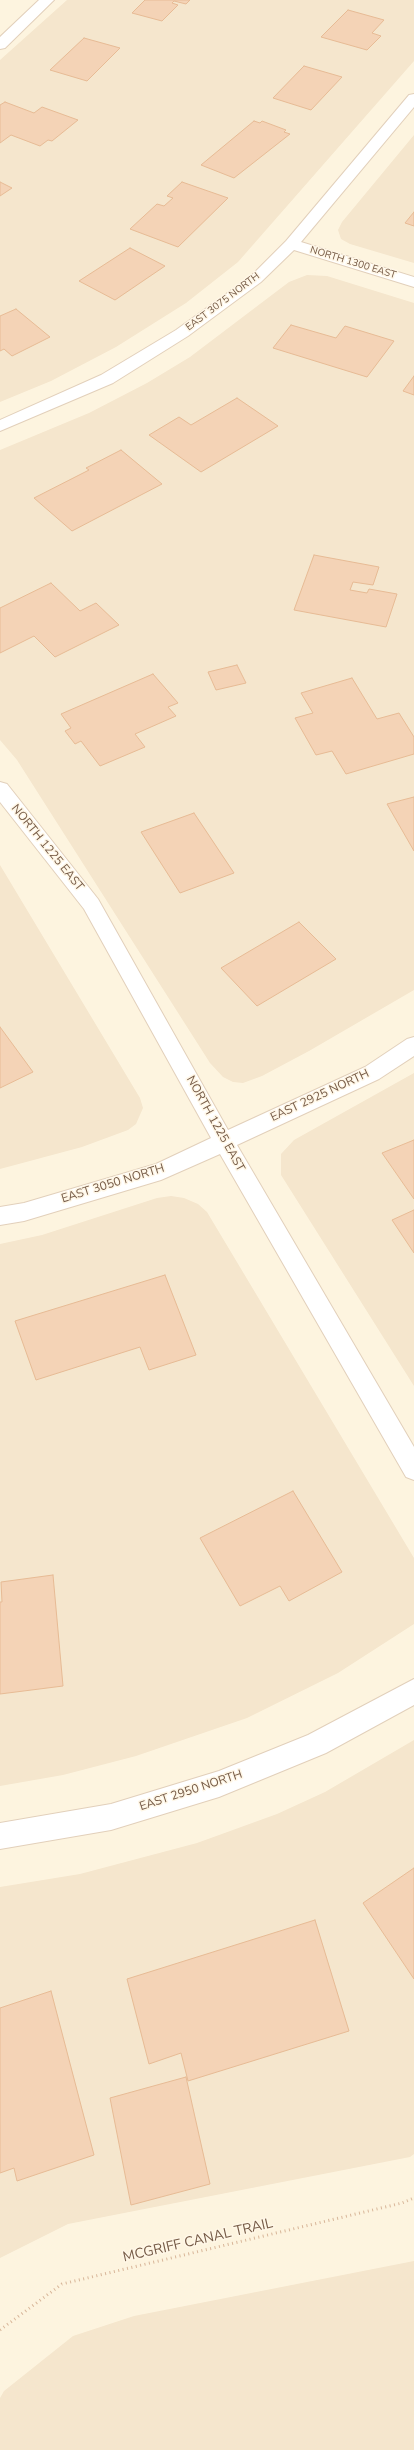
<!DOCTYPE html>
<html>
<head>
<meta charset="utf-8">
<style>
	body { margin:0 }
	canvas { display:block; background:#fdf4df }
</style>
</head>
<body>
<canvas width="414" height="2450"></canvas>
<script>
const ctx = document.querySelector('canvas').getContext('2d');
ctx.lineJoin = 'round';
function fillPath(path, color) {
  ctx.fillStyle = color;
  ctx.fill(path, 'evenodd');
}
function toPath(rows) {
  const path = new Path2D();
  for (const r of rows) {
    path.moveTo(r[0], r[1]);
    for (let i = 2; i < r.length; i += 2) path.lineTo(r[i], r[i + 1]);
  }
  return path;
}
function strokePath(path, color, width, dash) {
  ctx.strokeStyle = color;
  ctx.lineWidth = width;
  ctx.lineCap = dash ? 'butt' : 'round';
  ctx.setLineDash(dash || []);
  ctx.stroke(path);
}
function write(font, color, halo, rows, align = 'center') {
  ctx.font = font + ' "Nunito Sans",sans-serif';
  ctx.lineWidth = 3;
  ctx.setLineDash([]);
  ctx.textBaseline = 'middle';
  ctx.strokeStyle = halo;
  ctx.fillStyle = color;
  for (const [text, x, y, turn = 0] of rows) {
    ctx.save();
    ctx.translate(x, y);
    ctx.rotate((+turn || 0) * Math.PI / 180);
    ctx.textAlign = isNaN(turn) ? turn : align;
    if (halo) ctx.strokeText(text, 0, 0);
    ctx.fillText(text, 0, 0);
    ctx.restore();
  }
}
fillPath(toPath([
	[67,0,414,0,414,61,238,262,186,303,116,347,51,381,0,402,0,60],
	[414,135,414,263,350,244,341,239,338,230,342,222],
	[307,275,327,276,414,303,414,990,309,1051,262,1076,243,1083,233,1082,223,1077,210,1063,17,760,0,740,0,450,89,413,147,383,190,357,289,282],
	[0,865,140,1098,143,1108,136,1124,128,1130,82,1147,0,1169],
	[414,1073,414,1386,281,1175,281,1154,294,1140],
	[171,1196,184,1198,198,1204,207,1212,414,1558,414,1624,338,1673,247,1718,136,1756,63,1775,0,1786,0,1244,42,1235,157,1198],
	[414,1740,414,2154,410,2157,68,2224,0,2258,0,1887,80,1874,197,1843,277,1814,325,1792],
	[414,2261,414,2450,0,2450,0,2398,4,2391,73,2336,134,2316]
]), '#f5e6cd');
const building = toPath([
	[145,0,190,0,186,4,174,1,172,3,178,5,162,21,132,13,145,0],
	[348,10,384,20,372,33,381,36,367,50,321,37,348,10],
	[84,38,120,48,87,81,50,70,84,38],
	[304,66,342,77,311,110,273,98,304,66],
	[5,102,34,113,42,107,78,120,52,141,48,140,40,146,11,135,0,143,0,105,5,102],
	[254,121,260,123,262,121,286,130,284,132,290,134,234,178,201,165,254,121],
	[0,182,12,188,0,196,0,182],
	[182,182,228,198,178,247,130,229,157,204,164,206,173,198,167,196,182,182],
	[414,212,414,226,405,223,414,212],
	[130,248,165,266,115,300,79,281,130,248],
	[16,309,50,337,12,356,4,349,0,351,0,316,16,309],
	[291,325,336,338,345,326,394,341,367,377,273,348,291,325],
	[414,376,414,395,403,391,414,376],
	[237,398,278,426,201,472,149,435,179,417,191,425,237,398],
	[121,450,162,484,72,531,34,498,89,470,86,468,121,450],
	[314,555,379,567,373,585,353,582,350,590,367,593,369,589,397,594,386,627,294,610,314,555],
	[51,583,80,611,96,603,119,625,55,657,34,636,0,653,0,608,51,583],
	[237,665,246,683,216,690,208,672,237,665],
	[153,674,178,703,168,707,176,716,135,734,145,747,100,766,81,741,75,744,65,731,71,728,61,714,153,674],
	[352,678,377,719,399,713,414,737,414,754,346,774,332,751,316,755,295,718,313,713,301,693,352,678],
	[414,797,414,851,387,804,414,797],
	[194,813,234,873,180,893,141,832,194,813],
	[299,922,336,959,257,1006,221,968,299,922],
	[0,1027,33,1072,0,1088,0,1027],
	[414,1140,414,1199,382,1153,414,1140],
	[414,1210,414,1253,392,1220,414,1210],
	[165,1275,196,1355,149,1370,140,1347,36,1380,15,1321,165,1275],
	[293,1491,342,1572,289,1601,280,1586,240,1606,200,1538,293,1491],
	[53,1575,63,1686,0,1694,0,1602,2,1602,1,1582,53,1575],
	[414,1868,414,1979,363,1903,414,1868],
	[315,1920,349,2031,188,2081,181,2053,149,2064,127,1979,315,1920],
	[51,1991,94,2155,17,2181,14,2168,0,2173,0,2008,51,1991],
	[186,2077,210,2184,131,2205,110,2098,186,2077]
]);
fillPath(building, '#f4d3b6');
strokePath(building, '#e7bb95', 1);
const minor = toPath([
	[39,0,54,0,5,48,0,49,0,37,39,0],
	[414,94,414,107,301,242,414,277,414,287,294,250,261,282,188,336,113,383,0,431,0,420,101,375,176,330,251,276,286,241,409,95,414,94],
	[0,782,7,784,98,899,228,1130,365,1067,407,1039,414,1037,414,1056,379,1079,237,1145,414,1447,414,1480,406,1477,220,1154,161,1180,24,1221,0,1225,0,1207,24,1203,156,1164,211,1138,84,909,0,802,0,782],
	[414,1679,414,1705,326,1753,219,1797,111,1830,0,1849,0,1823,111,1804,219,1771,308,1735,414,1679]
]);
strokePath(minor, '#e2d0bb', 2);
strokePath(toPath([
	[0,2330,62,2284,402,2203,414,2198]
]), '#d8b699', 3, [1, 3.5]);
fillPath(minor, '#fff');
write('10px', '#755a46', '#fff7e7', [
	["NORTH 1300 EAST",353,263,17],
	["EAST 3075 NORTH",223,302,-37]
]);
write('12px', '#755a46', '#fff7e7', [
	["NORTH 1225 EAST",47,848,51],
	["EAST 2925 NORTH",320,1096,-25],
	["NORTH 1225 EAST",215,1124,61],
	["EAST 3050 NORTH",113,1184,-17],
	["EAST 2950 NORTH",191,1791,-18]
]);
write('14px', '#755a46', '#fff7e7', [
	["MCGRIFF CANAL TRAIL",198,2241,-13]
]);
</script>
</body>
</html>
